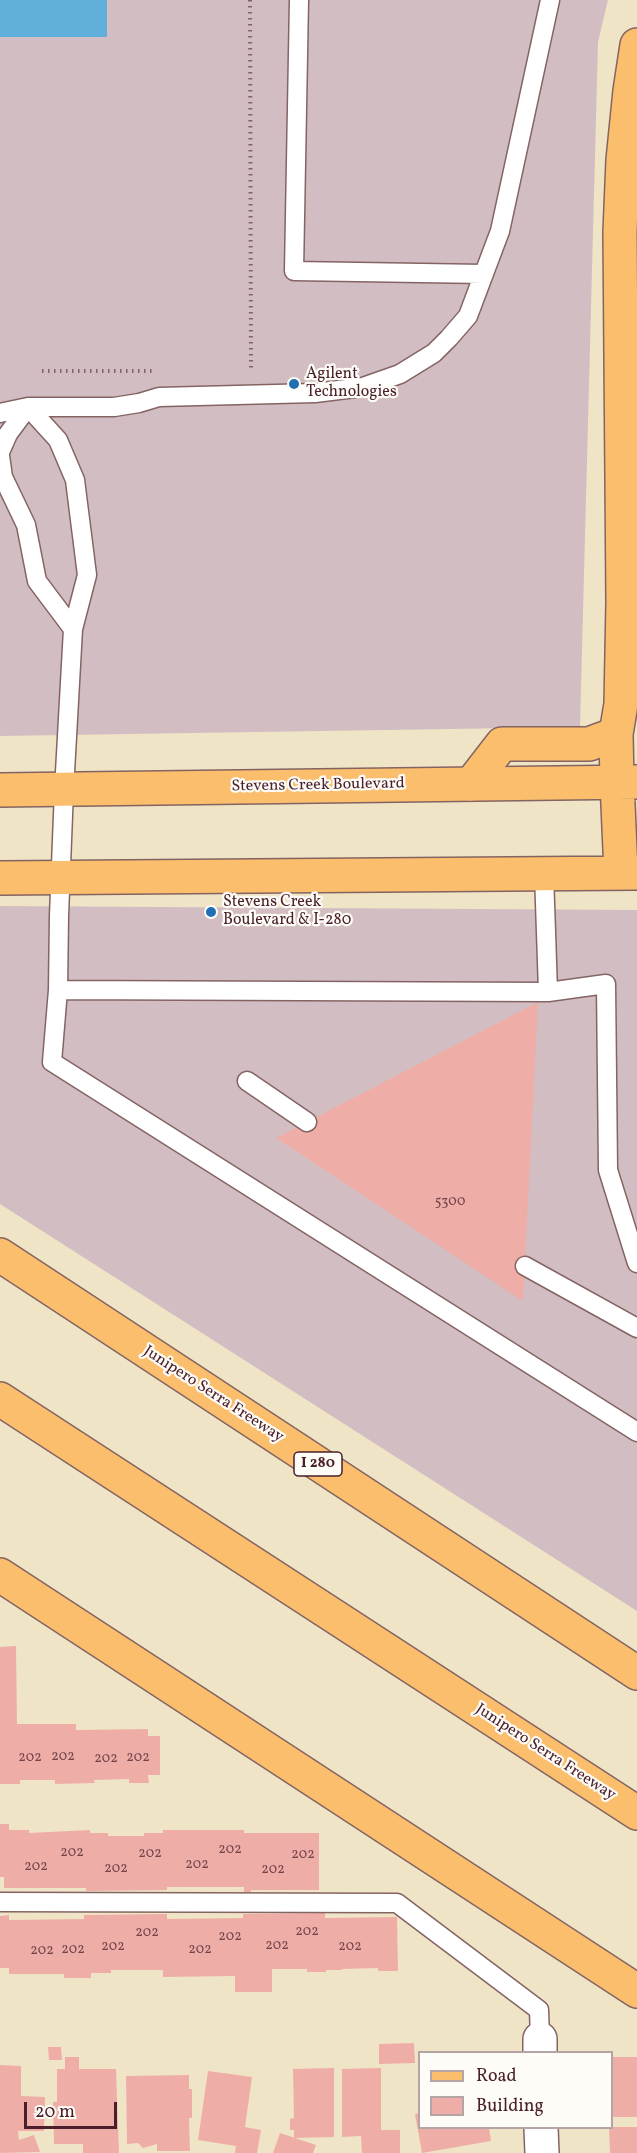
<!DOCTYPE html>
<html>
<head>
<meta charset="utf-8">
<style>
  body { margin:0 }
  #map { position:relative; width:637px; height:2153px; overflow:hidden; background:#f0e4c7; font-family:Vollkorn,serif }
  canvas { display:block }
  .legend { position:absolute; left:418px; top:2051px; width:195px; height:78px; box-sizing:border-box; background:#fdfcf7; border:2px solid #b5a4a5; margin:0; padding:8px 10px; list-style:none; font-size:18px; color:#4a1f2b }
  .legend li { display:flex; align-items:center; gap:12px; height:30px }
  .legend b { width:30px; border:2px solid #b5a4a5 }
  .scale { position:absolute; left:24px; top:2102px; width:93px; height:27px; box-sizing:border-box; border:3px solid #4a1f2b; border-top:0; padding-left:8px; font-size:18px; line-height:21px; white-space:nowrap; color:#4a1f2b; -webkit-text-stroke:4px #fdfcf7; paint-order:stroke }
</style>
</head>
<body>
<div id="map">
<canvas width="637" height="2153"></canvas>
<ul class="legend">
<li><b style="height:8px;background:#fabe6d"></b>Road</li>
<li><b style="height:16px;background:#eeaea7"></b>Building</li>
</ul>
<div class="scale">20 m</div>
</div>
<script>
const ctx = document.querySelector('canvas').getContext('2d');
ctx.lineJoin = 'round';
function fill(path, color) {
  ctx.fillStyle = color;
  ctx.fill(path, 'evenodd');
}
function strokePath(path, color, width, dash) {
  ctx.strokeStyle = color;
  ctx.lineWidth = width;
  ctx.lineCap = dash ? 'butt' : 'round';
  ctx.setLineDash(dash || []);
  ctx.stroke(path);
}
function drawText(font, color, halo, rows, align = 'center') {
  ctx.font = font + ' Vollkorn,serif';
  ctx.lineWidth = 4.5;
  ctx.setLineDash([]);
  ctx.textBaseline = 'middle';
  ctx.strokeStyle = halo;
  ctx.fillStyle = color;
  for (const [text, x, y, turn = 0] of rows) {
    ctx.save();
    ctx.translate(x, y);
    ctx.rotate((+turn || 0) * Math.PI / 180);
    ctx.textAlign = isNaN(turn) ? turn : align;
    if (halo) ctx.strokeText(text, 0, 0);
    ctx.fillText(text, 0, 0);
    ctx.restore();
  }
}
fill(new Path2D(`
  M 0,0 L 608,0 L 598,42 L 580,727 L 0,736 Z
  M 0,906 L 637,910 L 637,1611 L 0,1204 Z`), '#d2bec2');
fill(new Path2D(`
  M 0,0 L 107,0 L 107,37 L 0,37 Z`), '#61b0db');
fill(new Path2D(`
  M 538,1002 L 523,1301 L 276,1138 Z
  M 16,1646 L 17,1724 L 76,1724 L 76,1730 L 148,1729 L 148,1736 L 160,1736 L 160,1775 L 148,1775 L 149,1783 L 129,1783 L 129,1779 L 94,1780 L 95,1783 L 55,1784 L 55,1780 L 20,1780 L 20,1784 L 0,1784 L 0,1647 Z
  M 0,1824 L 9,1824 L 9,1830 L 29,1830 L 29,1833 L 90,1830 L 90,1833 L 108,1833 L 108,1836 L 144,1836 L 144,1833 L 163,1833 L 163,1830 L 244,1830 L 244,1833 L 319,1833 L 319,1890 L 251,1890 L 251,1892 L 244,1892 L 244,1887 L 167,1887 L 167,1890 L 86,1891 L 86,1888 L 4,1888 L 4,1877 L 0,1877 Z
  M 325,1913 L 325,1918 L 397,1917 L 398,1971 L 378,1971 L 378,1968 L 342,1969 L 342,1970 L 326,1970 L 326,1972 L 307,1972 L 307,1969 L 272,1969 L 272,1992 L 235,1992 L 235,1976 L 163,1977 L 163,1970 L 111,1970 L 111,1973 L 91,1973 L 91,1978 L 64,1978 L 64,1974 L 9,1974 L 9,1968 L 0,1968 L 0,1916 L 9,1915 L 9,1920 L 84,1919 L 84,1915 L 167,1914 L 167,1919 L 243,1918 L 243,1914 Z
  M 414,2043 L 415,2063 L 379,2064 L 379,2044 Z
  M 48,2047 L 61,2047 L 62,2060 L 49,2060 Z
  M 65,2057 L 79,2057 L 79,2069 L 116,2069 L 119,2153 L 83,2153 L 83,2144 L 54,2144 L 53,2102 L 57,2102 L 57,2069 L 65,2069 Z
  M 612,2057 L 637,2057 L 637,2117 L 612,2117 Z
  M 0,2065 L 21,2066 L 21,2096 L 45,2097 L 44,2131 L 18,2131 L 19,2140 L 34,2135 L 40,2152 L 0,2153 Z
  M 334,2068 L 334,2137 L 294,2138 L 294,2130 L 290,2130 L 290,2119 L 294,2118 L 293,2069 Z
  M 381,2068 L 381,2130 L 400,2130 L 400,2153 L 362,2153 L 361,2136 L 342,2137 L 342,2069 Z
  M 208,2071 L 252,2077 L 245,2127 L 261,2130 L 257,2153 L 235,2153 L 236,2146 L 198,2140 Z
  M 189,2075 L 189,2089 L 192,2089 L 192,2118 L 189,2118 L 190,2151 L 157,2151 L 157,2144 L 143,2148 L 138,2143 L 127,2144 L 126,2076 Z
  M 420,2113 L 420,2128 L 489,2128 L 491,2141 L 422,2153 L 415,2114 Z
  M 612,2127 L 637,2127 L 637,2153 L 610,2153 L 609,2128 Z
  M 280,2133 L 316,2145 L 313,2153 L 273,2153 Z`), '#eeaea7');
const lane = new Path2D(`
  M 299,0 L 294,271 L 484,274
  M 28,407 L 58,440 L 75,480 L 87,575 L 73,629 L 64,790 L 59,916 L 58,990 L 52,1062 L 637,1432
  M 0,413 L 28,407 L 114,407 L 139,403 L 159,397 L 315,393 L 363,387 L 400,374 L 434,353 L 449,338 L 468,316 L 500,231 L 550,0
  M 0,452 L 8,434 L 28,407
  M 0,456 L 3,477 L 26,525 L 37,581 L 73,629
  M 58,990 L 548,992 L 544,873
  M 548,992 L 606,984 L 608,1170 L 637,1263
  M 247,1081 L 307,1122
  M 525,1266 L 637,1328
  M 0,1902 L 397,1903 L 539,2010 L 540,2039`);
const street = new Path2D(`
  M 540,2039 L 540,2052
  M 541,2128 L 542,2153`);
const primary = new Path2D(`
  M 617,782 L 621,873
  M 0,790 L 637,782
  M 0,878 L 637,873`);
const highway = new Path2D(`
  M 617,782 L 616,734 L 621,704 L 623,602 L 620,232 L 623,160 L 630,91 L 637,45
  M 471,784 L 502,744 L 589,744 L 616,734
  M 0,1255 L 637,1673
  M 0,1399 L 637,1813
  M 0,1575 L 637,1991`);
strokePath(lane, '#846462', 21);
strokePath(street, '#846462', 36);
strokePath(primary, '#846462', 36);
strokePath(highway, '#846462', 36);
strokePath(new Path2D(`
  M 250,0 L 251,371
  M 42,371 L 153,371`), '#846462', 4, [1.5, 4.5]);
strokePath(lane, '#fff', 18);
strokePath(street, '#fff', 33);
strokePath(primary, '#fabe6d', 33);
strokePath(highway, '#fabe6d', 33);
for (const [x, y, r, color] of [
  [294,384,6,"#1f6fb2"],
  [211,912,6,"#1f6fb2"]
]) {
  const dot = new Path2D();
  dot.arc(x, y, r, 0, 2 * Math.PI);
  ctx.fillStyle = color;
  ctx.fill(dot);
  strokePath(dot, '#fdfcf7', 2);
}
drawText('14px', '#73434a', null, [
  ["5300",450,1202],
  ["202",63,1757],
  ["202",30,1758],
  ["202",138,1758],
  ["202",106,1759],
  ["202",230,1850],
  ["202",72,1853],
  ["202",150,1854],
  ["202",303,1855],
  ["202",197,1865],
  ["202",36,1867],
  ["202",116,1869],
  ["202",273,1870],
  ["202",307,1932],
  ["202",147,1933],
  ["202",230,1937],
  ["202",277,1946],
  ["202",113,1947],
  ["202",350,1947],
  ["202",73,1950],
  ["202",200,1950],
  ["202",42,1951]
]);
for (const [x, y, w] of [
  [318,1464,48]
]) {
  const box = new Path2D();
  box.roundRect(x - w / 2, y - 12, w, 24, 4.5);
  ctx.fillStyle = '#fdfcf7';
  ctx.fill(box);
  strokePath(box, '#4a1f2b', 1.5);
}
drawText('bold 15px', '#4a1f2b', null, [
  ["I 280",318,1464]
]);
drawText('16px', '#4a1f2b', '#fdfcf7', [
  ["Agilent",306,375],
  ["Technologies",306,393],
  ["Stevens Creek",223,903],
  ["Boulevard & I-280",223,921]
], 'left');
drawText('16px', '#4a1f2b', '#fdfcf7', [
  ["Stevens Creek Boulevard",318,786,-1],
  ["Junipero Serra Freeway",213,1395,33],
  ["Junipero Serra Freeway",545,1753,33]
]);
</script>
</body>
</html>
